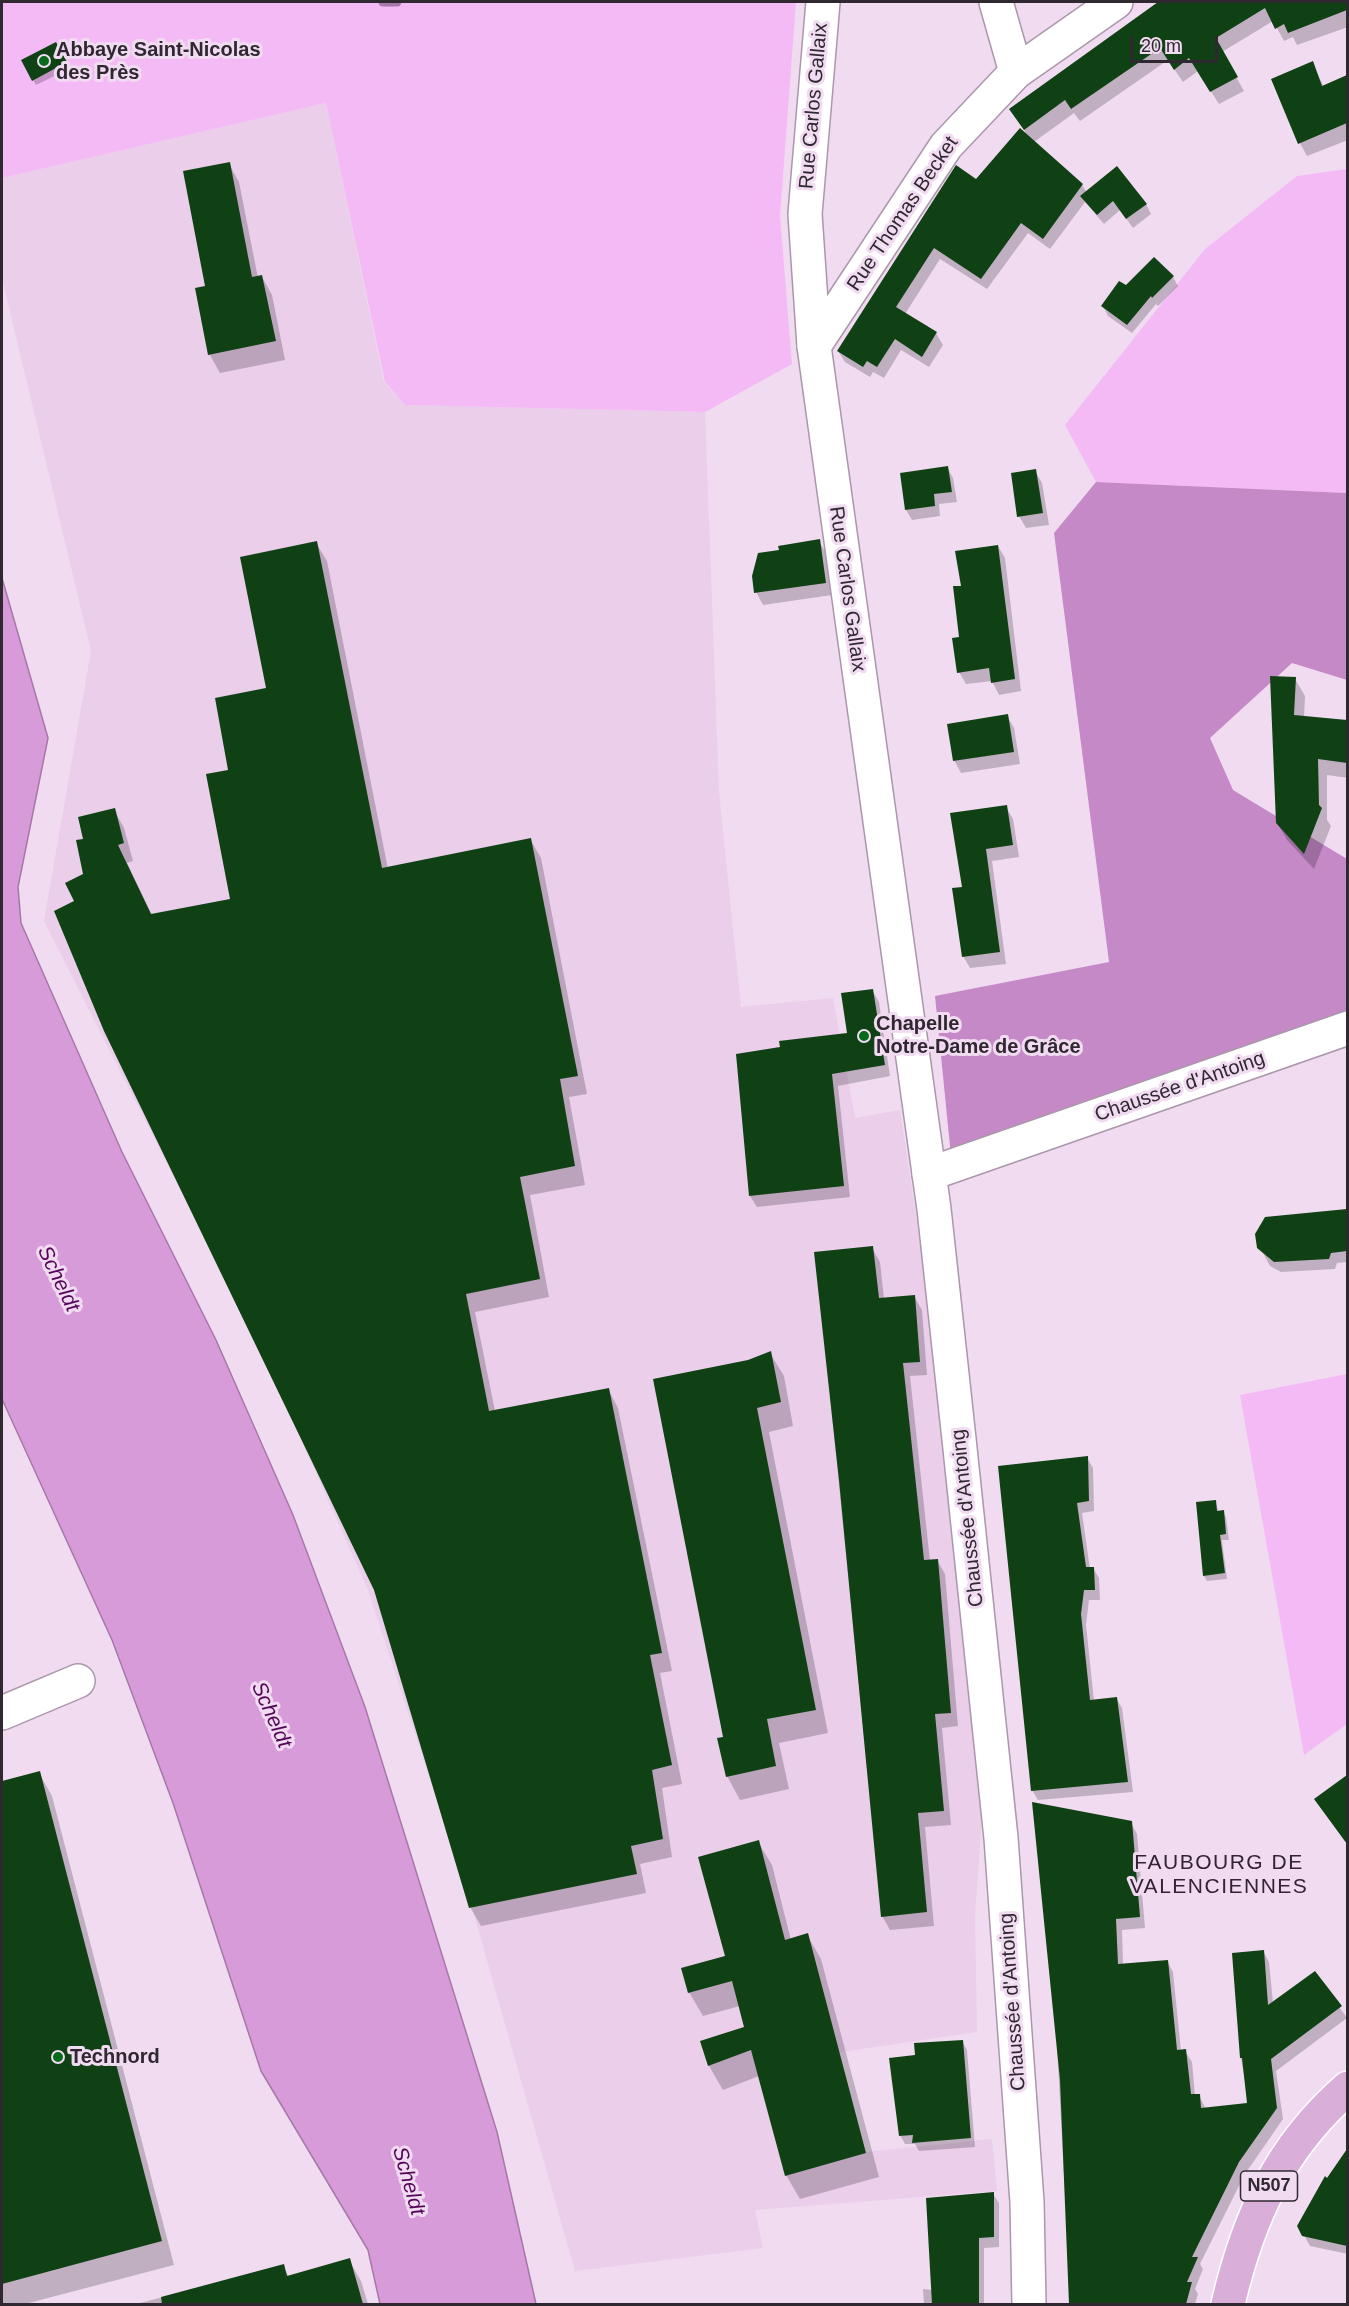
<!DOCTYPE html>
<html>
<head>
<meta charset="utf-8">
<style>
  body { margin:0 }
  #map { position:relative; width:1349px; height:2306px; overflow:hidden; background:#f1dbf1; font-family:Arial,sans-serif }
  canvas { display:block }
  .frame { position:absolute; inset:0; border:3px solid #302830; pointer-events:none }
  .scale { position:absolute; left:1130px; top:36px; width:88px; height:27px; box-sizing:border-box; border:3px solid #302830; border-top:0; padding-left:8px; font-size:18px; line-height:21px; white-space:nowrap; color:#302830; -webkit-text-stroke:4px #f1dbf1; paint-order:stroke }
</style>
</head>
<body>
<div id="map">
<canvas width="1349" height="2306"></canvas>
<div class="frame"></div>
<div class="scale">20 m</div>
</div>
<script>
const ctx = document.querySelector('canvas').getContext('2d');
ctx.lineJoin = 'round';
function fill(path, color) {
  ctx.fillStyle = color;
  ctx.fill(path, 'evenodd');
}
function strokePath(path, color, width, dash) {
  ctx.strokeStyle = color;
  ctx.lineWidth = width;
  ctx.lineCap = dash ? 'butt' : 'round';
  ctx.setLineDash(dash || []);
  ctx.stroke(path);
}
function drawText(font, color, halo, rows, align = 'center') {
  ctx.font = font + ' Arial,sans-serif';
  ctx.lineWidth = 6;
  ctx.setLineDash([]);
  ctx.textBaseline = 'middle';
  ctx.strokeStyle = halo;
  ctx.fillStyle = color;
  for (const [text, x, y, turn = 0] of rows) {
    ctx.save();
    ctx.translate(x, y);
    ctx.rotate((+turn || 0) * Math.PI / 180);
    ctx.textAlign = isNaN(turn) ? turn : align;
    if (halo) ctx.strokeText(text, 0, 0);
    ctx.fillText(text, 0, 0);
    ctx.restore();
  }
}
fill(new Path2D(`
  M 326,103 L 384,382 L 405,405 L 705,412 L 719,792 L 741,1007 L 833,998 L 855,1118 L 900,1110 L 918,1229 L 984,1790 L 975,1915 L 977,2032 L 834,2053 L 865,2152 L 992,2139 L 997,2191 L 755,2210 L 763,2248 L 575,2271 L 471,1904 L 368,1590 L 261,1349 L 44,921 L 91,651 L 2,278 L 2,178 Z`), '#eaceea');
fill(new Path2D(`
  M 2,2 L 796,2 L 780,216 L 792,364 L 705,412 L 405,405 L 385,382 L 326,103 L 2,178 Z
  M 1347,169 L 1347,493 L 1096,482 L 1065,425 L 1205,249 L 1297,176 Z
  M 1347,1374 L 1347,1724 L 1304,1755 L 1240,1395 Z`), '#f4baf6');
fill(new Path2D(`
  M 1096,482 L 1347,493 L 1347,680 L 1292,663 L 1210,738 L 1233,790 L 1347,859 L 1347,1028 L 952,1166 L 935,996 L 1109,962 L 1054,533 Z`), '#c589c7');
const water = new Path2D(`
  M 2,578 L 48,738 L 18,887 L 21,923 L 122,1152 L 216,1340 L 293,1515 L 365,1707 L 497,2132 L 536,2304 L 380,2304 L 368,2250 L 261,2071 L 173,1803 L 112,1640 L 2,1399 Z`);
fill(water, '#d89bda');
strokePath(water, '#a678a7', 1.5);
fill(new Path2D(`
  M 1162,2 L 1348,2 L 1348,27 L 1297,45 L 1293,37 L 1284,41 L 1273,21 L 1222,52 L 1244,91 L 1219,104 L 1198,71 L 1183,82 L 1168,60 L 1080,121 L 1074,113 L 1034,142 L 1082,185 L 1087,193 L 1146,204 L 1151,214 L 1133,228 L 1120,210 L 1104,224 L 1085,202 L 1050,249 L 1028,233 L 987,289 L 940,259 L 905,314 L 936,333 L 943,345 L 929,367 L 901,350 L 884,378 L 873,372 L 870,377 L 845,362 L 838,351 L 976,181 L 1026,133 L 1011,109 Z
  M 56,44 L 69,69 L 36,85 L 23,61 Z
  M 1312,63 L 1324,87 L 1348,76 L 1348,140 L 1307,156 L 1300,143 Z
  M 229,164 L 239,182 L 258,278 L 262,277 L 272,295 L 285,360 L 220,373 L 210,355 L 207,287 Z
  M 1173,277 L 1178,286 L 1158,306 L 1156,304 L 1132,333 L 1108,316 L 1103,306 L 1126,287 Z
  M 947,467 L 953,478 L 957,502 L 939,504 L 940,516 L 912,520 L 906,510 Z
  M 1035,471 L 1042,483 L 1049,525 L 1026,528 L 1019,516 Z
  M 819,541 L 826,553 L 832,595 L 763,605 L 756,592 L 780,551 Z
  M 316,543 L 327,561 L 388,869 L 530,839 L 541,858 L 587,1094 L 569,1097 L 585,1185 L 530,1195 L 549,1297 L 475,1312 L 495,1411 L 608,1389 L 618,1408 L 672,1671 L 660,1673 L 682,1784 L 662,1788 L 672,1857 L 640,1864 L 646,1893 L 481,1926 L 470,1907 L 376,1589 L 76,902 L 114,810 L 124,828 L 133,861 L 127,863 L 152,915 L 232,901 L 230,771 L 268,690 Z
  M 998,546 L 1005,558 L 1021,691 L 999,695 L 992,681 L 966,684 L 959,672 L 963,587 Z
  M 1295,679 L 1305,696 L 1304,718 L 1348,722 L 1348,778 L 1327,775 L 1327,820 L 1331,826 L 1314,869 L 1287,840 L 1277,823 Z
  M 1007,716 L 1014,728 L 1020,764 L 961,773 L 954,760 Z
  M 1006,807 L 1013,819 L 1019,857 L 992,861 L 1006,964 L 970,968 L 963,956 L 963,888 Z
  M 872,990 L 879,1002 L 890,1076 L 838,1086 L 850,1197 L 757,1207 L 750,1196 L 849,1035 Z
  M 1348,1211 L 1348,1262 L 1337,1263 L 1335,1269 L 1281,1272 L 1270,1266 L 1256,1240 L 1266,1219 Z
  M 872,1248 L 880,1262 L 884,1299 L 914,1296 L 922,1310 L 927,1375 L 910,1376 L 930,1561 L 937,1560 L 945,1574 L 958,1726 L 942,1728 L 951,1825 L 925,1827 L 934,1926 L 890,1930 L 882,1916 L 816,1254 Z
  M 770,1353 L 784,1376 L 793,1426 L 769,1432 L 828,1733 L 779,1743 L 789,1789 L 740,1800 L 727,1776 L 724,1738 L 748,1361 Z
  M 1087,1458 L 1093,1468 L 1094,1511 L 1082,1513 L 1090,1569 L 1093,1568 L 1099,1578 L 1100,1600 L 1089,1600 L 1086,1625 L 1094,1701 L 1116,1698 L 1122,1708 L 1133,1792 L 1038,1800 L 1032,1790 L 1000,1467 Z
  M 1215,1502 L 1219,1512 L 1223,1512 L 1226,1517 L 1229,1540 L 1222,1540 L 1227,1579 L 1207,1581 L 1204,1576 Z
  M 39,1773 L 52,1796 L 174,2265 L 25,2304 L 2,2304 L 2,1783 Z
  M 1342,1781 L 1348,1789 L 1348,1826 L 1339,1832 Z
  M 1131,1823 L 1137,1834 L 1145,1928 L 1122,1930 L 1123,1965 L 1167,1961 L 1173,1972 L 1181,2051 L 1185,2051 L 1192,2062 L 1195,2096 L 1199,2096 L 1206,2109 L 1249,2105 L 1241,2058 L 1263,1951 L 1269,1962 L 1273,2003 L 1315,1973 L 1347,2018 L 1276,2071 L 1283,2119 L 1245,2174 L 1200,2264 L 1203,2269 L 1195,2289 L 1198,2294 L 1195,2304 L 1071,2304 L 1057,2046 Z
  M 758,1842 L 772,1865 L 791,1940 L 807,1935 L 821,1959 L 879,2177 L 800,2199 L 786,2175 L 759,2076 L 723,2090 L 709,2066 L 702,2042 L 746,2028 L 740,2006 L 703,2016 L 689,1992 L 727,1957 Z
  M 962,2041 L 967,2050 L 975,2147 L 919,2151 L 915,2144 L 905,2144 L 900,2135 L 917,2056 Z
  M 1348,2154 L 1348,2254 L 1310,2246 L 1299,2226 Z
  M 993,2194 L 999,2203 L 999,2247 L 984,2248 L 984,2304 L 924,2304 L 923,2289 L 933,2290 Z
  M 349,2260 L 361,2281 L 368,2304 L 136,2304 L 283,2266 L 289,2277 Z`), '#0003');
strokePath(new Path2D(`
  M 383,2 L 397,2`), '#a678a7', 9);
fill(new Path2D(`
  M 1158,2 L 1347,2 L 1347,10 L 1288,33 L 1284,24 L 1275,29 L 1265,8 L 1216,38 L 1238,77 L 1210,92 L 1189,58 L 1174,70 L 1160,48 L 1071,109 L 1065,100 L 1024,130 L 1009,109 Z
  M 56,42 L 67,62 L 32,81 L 21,60 Z
  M 1313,61 L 1322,86 L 1347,75 L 1347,123 L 1298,144 L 1271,79 Z
  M 1020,128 L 1083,184 L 1043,239 L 1021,223 L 981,279 L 934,248 L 896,307 L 937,332 L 922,357 L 895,339 L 877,367 L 867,361 L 863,367 L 837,351 L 956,165 L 976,179 Z
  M 230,162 L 252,277 L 262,275 L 276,341 L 208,355 L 195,288 L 205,286 L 183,171 Z
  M 1117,166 L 1147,204 L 1126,219 L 1113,201 L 1097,215 L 1080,196 Z
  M 1154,257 L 1174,276 L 1152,298 L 1151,296 L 1127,325 L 1101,306 L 1119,281 L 1126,285 Z
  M 948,466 L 952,492 L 934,494 L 935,506 L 905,510 L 900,473 Z
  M 1036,469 L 1043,513 L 1017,517 L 1011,473 Z
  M 820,539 L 826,583 L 754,593 L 752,576 L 758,553 L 779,550 L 778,546 Z
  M 317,541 L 382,868 L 531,838 L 578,1076 L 560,1079 L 575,1166 L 520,1177 L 540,1279 L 466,1294 L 489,1411 L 609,1388 L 662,1653 L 650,1655 L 672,1765 L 652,1770 L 663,1839 L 631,1846 L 637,1874 L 469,1908 L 374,1590 L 104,1031 L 54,911 L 74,901 L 65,883 L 83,874 L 76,840 L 83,839 L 78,817 L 115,808 L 124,843 L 118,845 L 151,914 L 230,899 L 206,774 L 228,770 L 215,698 L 266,688 L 240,557 Z
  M 998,545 L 1015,679 L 991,683 L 989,668 L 957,673 L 952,638 L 959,637 L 953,586 L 961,586 L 955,551 Z
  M 1270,676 L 1296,677 L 1294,715 L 1347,720 L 1347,763 L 1318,759 L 1319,805 L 1322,808 L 1304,854 L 1276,823 Z
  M 1008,714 L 1014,752 L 953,761 L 947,724 Z
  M 1007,805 L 1013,845 L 986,849 L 1000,952 L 962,957 L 952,888 L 962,887 L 950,813 Z
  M 873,989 L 885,1065 L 832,1074 L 844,1186 L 749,1196 L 736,1054 L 780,1047 L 779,1041 L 847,1033 L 841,993 Z
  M 1347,1209 L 1347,1251 L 1331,1253 L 1329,1259 L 1274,1262 L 1257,1248 L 1255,1234 L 1265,1217 Z
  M 873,1246 L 879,1298 L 915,1295 L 920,1362 L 903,1363 L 924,1560 L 938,1559 L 951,1713 L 935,1714 L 944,1811 L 918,1813 L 927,1912 L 881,1917 L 839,1480 L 814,1252 Z
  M 771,1351 L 781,1402 L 757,1408 L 816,1710 L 767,1719 L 776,1766 L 726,1777 L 717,1738 L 723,1737 L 653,1379 L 748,1360 Z
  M 1088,1456 L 1089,1501 L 1077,1503 L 1086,1567 L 1094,1567 L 1095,1590 L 1084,1590 L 1081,1614 L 1090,1700 L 1117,1697 L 1128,1782 L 1031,1791 L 998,1466 Z
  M 1216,1500 L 1217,1511 L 1224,1510 L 1226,1534 L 1220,1535 L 1225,1573 L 1203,1576 L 1196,1502 Z
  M 40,1771 L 162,2241 L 2,2284 L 2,1781 Z
  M 1347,1775 L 1347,1844 L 1314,1799 Z
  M 1032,1802 L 1132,1821 L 1140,1917 L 1116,1919 L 1118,1964 L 1168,1960 L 1177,2050 L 1186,2049 L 1191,2094 L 1200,2094 L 1201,2108 L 1247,2103 L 1242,2058 L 1240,2058 L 1232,1953 L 1264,1950 L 1268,2005 L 1315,1971 L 1342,2006 L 1271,2059 L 1277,2108 L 1239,2162 L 1192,2257 L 1198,2257 L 1187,2282 L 1192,2282 L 1186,2304 L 1069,2304 L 1060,2080 Z
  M 759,1840 L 785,1940 L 808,1933 L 866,2153 L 785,2176 L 751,2050 L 708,2066 L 700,2041 L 744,2027 L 732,1981 L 688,1993 L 681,1968 L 725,1956 L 698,1857 Z
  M 963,2040 L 971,2138 L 912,2143 L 913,2135 L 899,2136 L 889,2058 L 915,2055 L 914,2043 Z
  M 1347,2149 L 1347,2246 L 1302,2236 L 1297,2226 L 1325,2176 L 1327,2178 Z
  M 994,2192 L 994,2237 L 979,2238 L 979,2304 L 932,2304 L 926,2198 Z
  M 350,2258 L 363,2304 L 162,2304 L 161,2297 L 284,2264 L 287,2276 Z`), '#104115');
const minor = new Path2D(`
  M 996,2 L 1016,72
  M 814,346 L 946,146 L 1016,72 L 1116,2
  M 929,1174 L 1348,1028
  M 2,1713 L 78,1681`);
const secondary = new Path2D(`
  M 823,2 L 805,214 L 814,346 L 934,1209 L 959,1439 L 1001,1838 L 1027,2202 L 1029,2304`);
const primary = new Path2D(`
  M 1228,2304 C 1248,2218 1280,2147 1348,2088`);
strokePath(minor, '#ab97ab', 36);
strokePath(secondary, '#ab97ab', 36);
strokePath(primary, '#fff', 36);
strokePath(minor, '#fff', 33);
strokePath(secondary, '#fff', 33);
strokePath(primary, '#d9afda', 33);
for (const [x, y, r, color] of [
  [44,61,6,"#066c1a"],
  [864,1036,6,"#066c1a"],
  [58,2057,6,"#066c1a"]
]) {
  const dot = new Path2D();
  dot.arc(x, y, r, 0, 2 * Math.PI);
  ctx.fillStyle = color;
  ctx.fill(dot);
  strokePath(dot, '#f1dbf1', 2);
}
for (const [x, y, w] of [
  [1269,2186,57]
]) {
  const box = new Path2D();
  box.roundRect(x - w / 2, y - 15, w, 30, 4.5);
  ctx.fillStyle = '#f1dbf1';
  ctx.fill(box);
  strokePath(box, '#302830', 1.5);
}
drawText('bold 18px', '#302830', null, [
  ["N507",1269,2186]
]);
drawText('bold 20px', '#302830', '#f1dbf1', [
  ["Abbaye Saint-Nicolas",56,50],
  ["des Près",56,73],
  ["Chapelle",876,1024],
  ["Notre-Dame de Grâce",876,1047],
  ["Technord",70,2057]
], 'left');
drawText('20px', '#302830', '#f1dbf1', [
  ["Rue Carlos Gallaix",814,106,-85],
  ["Rue Thomas Becket",903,214,-56],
  ["Rue Carlos Gallaix",847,589,82],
  ["Chaussée d'Antoing",1180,1087,-19],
  ["Chaussée d'Antoing",968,1518,-96],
  ["Chaussée d'Antoing",1013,2002,-94]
]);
drawText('italic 21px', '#540759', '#f1dbf1', [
  ["Scheldt",58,1279,64],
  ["Scheldt",271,1715,66],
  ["Scheldt",408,2181,74]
]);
ctx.letterSpacing = '1.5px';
drawText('21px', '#332333', '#f1dbf1', [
  ["FAUBOURG DE",1219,1863],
  ["VALENCIENNES",1219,1887]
]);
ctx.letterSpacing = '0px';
</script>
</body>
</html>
